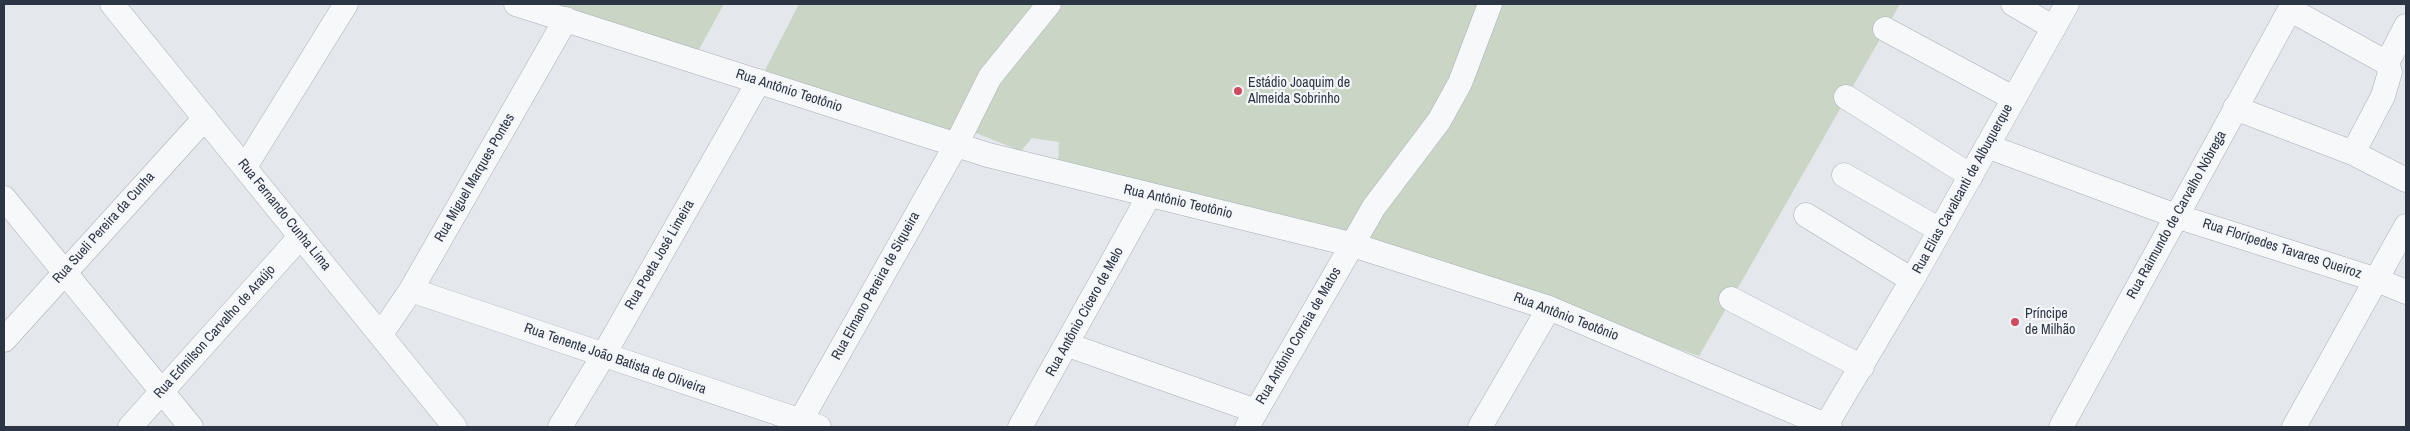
<!DOCTYPE html>
<html>
<head>
<meta charset="utf-8">
<style>
  body { margin:0 }
  #map { position:relative; width:2410px; height:431px; overflow:hidden; background:#e4e7ec; font-family:"Archivo Narrow",sans-serif }
  canvas { display:block }
  .frame { position:absolute; inset:0; border:5px solid #2b3544; pointer-events:none }
</style>
</head>
<body>
<div id="map">
<canvas width="2410" height="431"></canvas>
<div class="frame"></div>
</div>
<script>
const ctx = document.querySelector('canvas').getContext('2d');
ctx.lineJoin = 'round';
function fill(path, color) {
  ctx.fillStyle = color;
  ctx.fill(path, 'evenodd');
}
function strokePath(path, color, width, dash) {
  ctx.strokeStyle = color;
  ctx.lineWidth = width;
  ctx.lineCap = dash ? 'butt' : 'round';
  ctx.setLineDash(dash || []);
  ctx.stroke(path);
}
function drawText(font, color, halo, rows, align = 'center') {
  ctx.font = font + ' "Archivo Narrow",sans-serif';
  ctx.lineWidth = 4.5;
  ctx.setLineDash([]);
  ctx.textBaseline = 'middle';
  ctx.strokeStyle = halo;
  ctx.fillStyle = color;
  for (const [text, x, y, turn = 0] of rows) {
    ctx.save();
    ctx.translate(x, y);
    ctx.rotate((+turn || 0) * Math.PI / 180);
    ctx.textAlign = isNaN(turn) ? turn : align;
    if (halo) ctx.strokeText(text, 0, 0);
    ctx.fillText(text, 0, 0);
    ctx.restore();
  }
}
fill(new Path2D(`
  M 539,4 L 724,4 L 697,53 Z
  M 799,4 L 1900,4 L 1699,356 L 1409,256 L 1058,169 L 1059,142 L 1032,138 L 1021,151 L 956,125 L 943,135 L 763,74 Z`), '#cad6c5');
const minor = new Path2D(`
  M 112,4 L 455,427
  M 516,4 L 988,155 L 1350,244 L 1549,308 L 1830,427
  M 2013,4 L 2054,28
  M 2291,10 L 2387,63
  M 1885,29 L 2013,98
  M 1846,97 L 1971,176
  M 2235,108 L 2353,153 L 2406,180
  M 1987,146 L 2176,216 L 2377,280 L 2406,292
  M 2353,153 L 2383,96 L 2390,72 L 2387,63 L 2406,26
  M 245,167 L 346,4
  M 1844,175 L 1940,230
  M 4,198 L 191,427
  M 1806,215 L 1912,280
  M 411,290 L 819,427
  M 1731,299 L 1862,367
  M 381,334 L 411,290 L 566,19
  M 4,340 L 205,118
  M 1068,345 L 1256,411
  M 130,427 L 300,237
  M 560,427 L 603,356 L 759,81
  M 797,427 L 956,145 L 990,77 L 1049,4
  M 1020,427 L 1149,196
  M 1247,427 L 1374,207 L 1439,121 L 1460,83 L 1490,4
  M 1480,427 L 1549,308
  M 1825,427 L 1912,280 L 2067,4
  M 2061,427 L 2293,4
  M 2294,427 L 2406,226`);
strokePath(minor, '#a9aeb6', 25);
strokePath(minor, '#f7f8fa', 24);
for (const [x, y, r, color] of [
  [1238,91,5,"#ce4b61"],
  [2015,322,5,"#ce4b61"]
]) {
  const dot = new Path2D();
  dot.arc(x, y, r, 0, 2 * Math.PI);
  ctx.fillStyle = color;
  ctx.fill(dot);
  strokePath(dot, '#f4f6f9', 2);
}
drawText('14px', '#2b3544', '#f4f6f9', [
  ["Estádio Joaquim de",1248,83],
  ["Almeida Sobrinho",1248,99],
  ["Príncipe",2025,314],
  ["de Milhão",2025,330]
], 'left');
drawText('14px', '#2b3544', '#f4f6f9', [
  ["Rua Antônio Teotônio",789,91,18],
  ["Rua Miguel Marques Pontes",475,178,-60],
  ["Rua Elias Cavalcanti de Albuquerque",1963,189,-61],
  ["Rua Antônio Teotônio",1178,202,13],
  ["Rua Fernando Cunha Lima",284,215,51],
  ["Rua Raimundo de Carvalho Nóbrega",2177,215,-61],
  ["Rua Sueli Pereira da Cunha",104,228,-48],
  ["Rua Florípedes Tavares Queiroz",2282,249,18],
  ["Rua Poeta José Limeira",660,255,-60],
  ["Rua Elmano Pereira de Siqueira",876,286,-61],
  ["Rua Antônio Cícero de Melo",1085,312,-61],
  ["Rua Antônio Teotônio",1566,317,21],
  ["Rua Edmilson Carvalho de Araújo",215,332,-48],
  ["Rua Antônio Correia de Matos",1299,336,-60],
  ["Rua Tenente João Batista de Oliveira",615,359,19]
]);
</script>
</body>
</html>
